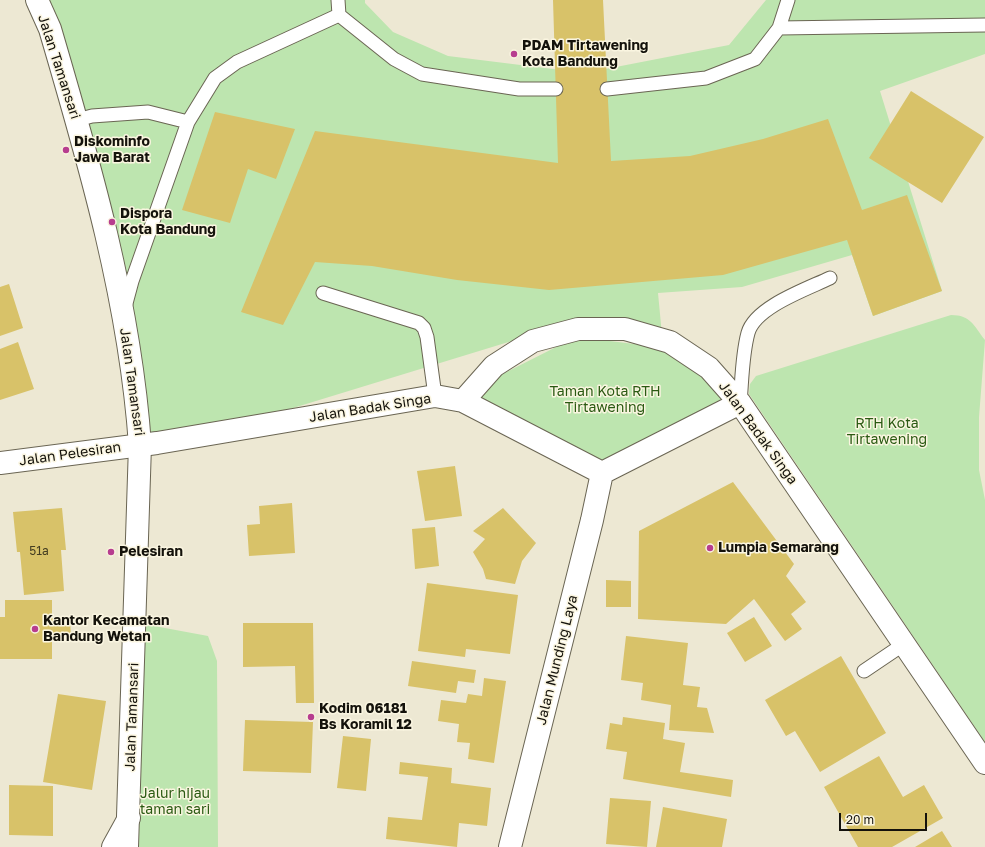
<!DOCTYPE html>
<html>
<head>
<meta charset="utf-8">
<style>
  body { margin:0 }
  #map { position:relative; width:985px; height:847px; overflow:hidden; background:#ede8d3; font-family:"Golos Text",sans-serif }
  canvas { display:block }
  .scale { position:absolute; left:839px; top:813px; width:88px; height:18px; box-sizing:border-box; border:2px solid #14120b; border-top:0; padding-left:5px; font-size:12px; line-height:14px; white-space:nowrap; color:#14120b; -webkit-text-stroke:3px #faf5e0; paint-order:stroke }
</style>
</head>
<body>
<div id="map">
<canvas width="985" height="847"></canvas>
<div class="scale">20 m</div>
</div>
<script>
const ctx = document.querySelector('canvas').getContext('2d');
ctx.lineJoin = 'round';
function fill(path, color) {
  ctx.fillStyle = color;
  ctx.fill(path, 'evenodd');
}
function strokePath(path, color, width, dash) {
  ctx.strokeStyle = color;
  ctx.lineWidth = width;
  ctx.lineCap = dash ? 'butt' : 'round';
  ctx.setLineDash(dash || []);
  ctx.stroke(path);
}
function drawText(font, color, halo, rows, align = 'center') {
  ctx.font = font + ' "Golos Text",sans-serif';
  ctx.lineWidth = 3;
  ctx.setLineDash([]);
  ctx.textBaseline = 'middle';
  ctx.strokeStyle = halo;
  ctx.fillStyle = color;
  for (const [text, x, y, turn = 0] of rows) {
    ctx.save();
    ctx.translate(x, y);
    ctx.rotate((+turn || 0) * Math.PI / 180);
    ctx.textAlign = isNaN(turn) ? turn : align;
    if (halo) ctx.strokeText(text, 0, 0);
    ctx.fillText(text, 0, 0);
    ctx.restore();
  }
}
fill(new Path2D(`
  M 38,0 L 365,0 L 365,3 L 393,32 L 448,56 L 585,73 L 729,45 L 766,0 L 985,0 L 985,54 L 880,91 L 942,291 L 873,316 L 852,255 L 742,287 L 658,293 L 662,335 L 564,325 L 156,450 L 57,85 Z
  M 951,315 C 971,315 974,326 985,340 L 979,417 L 979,470 L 985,500 L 985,742 L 749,394 L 750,384 L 756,376 Z
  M 586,338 L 674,349 L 728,399 L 609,464 L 471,397 L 471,390 L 570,340 Z
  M 138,623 L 208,636 L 217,661 L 218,847 L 131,847 Z`), '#bde5af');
fill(new Path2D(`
  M 553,0 L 603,0 L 611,161 L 690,156 L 763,139 L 828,119 L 862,210 L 907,195 L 942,291 L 873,316 L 847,240 L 723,275 L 549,290 L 457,280 L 372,266 L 315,262 L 283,325 L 241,312 L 315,131 L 558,163 Z
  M 911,91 L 984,137 L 942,203 L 869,158 Z
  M 215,112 L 295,129 L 276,179 L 248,169 L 230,223 L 182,210 Z
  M 9,284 L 23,328 L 0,336 L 0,287 Z
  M 18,342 L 34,389 L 0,400 L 0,349 Z
  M 455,466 L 462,516 L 425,521 L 417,471 Z
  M 733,482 L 794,564 L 786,576 L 806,602 L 791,614 L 802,629 L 785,641 L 754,599 L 726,624 L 638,619 L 639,531 Z
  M 292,503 L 295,553 L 249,556 L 247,525 L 260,524 L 259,506 Z
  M 62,508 L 66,550 L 61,550 L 64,591 L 24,595 L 20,552 L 17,552 L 13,512 Z
  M 503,508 L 536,543 L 522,561 L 515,584 L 486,579 L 483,569 L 473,552 L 485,539 L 473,531 Z
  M 435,527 L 439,566 L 415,569 L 412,529 Z
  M 606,580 L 631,581 L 631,607 L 606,607 Z
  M 427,583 L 518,595 L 510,654 L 466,649 L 465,657 L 418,651 Z
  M 5,600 L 52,600 L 52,618 L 70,618 L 71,639 L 52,639 L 52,659 L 0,659 L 0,617 L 5,617 Z
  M 754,617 L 772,646 L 745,662 L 727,633 Z
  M 243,623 L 313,623 L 314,703 L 296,703 L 295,666 L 243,667 Z
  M 626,636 L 688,643 L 683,685 L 700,687 L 697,707 L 707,708 L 714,733 L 669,730 L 671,705 L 641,700 L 643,683 L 621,680 Z
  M 841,656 L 886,733 L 820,772 L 795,731 L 786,736 L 765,700 Z
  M 412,661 L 476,670 L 474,683 L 458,681 L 456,693 L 408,686 Z
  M 484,678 L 506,681 L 494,763 L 468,759 L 470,743 L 457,742 L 459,724 L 438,721 L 441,700 L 466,703 L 468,694 L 482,696 Z
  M 58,694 L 106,701 L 92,790 L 43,782 Z
  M 623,717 L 665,723 L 663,739 L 685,743 L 680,772 L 733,780 L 731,797 L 623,779 L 627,752 L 606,749 L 610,723 L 622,725 Z
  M 245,720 L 313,722 L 311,773 L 243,771 Z
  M 343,736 L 371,739 L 366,791 L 337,788 Z
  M 879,756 L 903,797 L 924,785 L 943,818 L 892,847 L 858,847 L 824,787 Z
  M 400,762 L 452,768 L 451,783 L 491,788 L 487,826 L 459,823 L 457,847 L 386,839 L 388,817 L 422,820 L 428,777 L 399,774 Z
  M 9,785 L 53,786 L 53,836 L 9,835 Z
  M 610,798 L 651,801 L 647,847 L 606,844 Z
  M 663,807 L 727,819 L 722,847 L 656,847 Z
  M 942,831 L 952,847 L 915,847 Z`), '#d8c269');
const service = new Path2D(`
  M 338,0 L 339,15 L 394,59 L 422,74 L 519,89 L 556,89
  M 779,28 L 985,25
  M 607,89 L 706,78 L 755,59 L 779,28 L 788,0
  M 77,120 L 92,116 L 148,112 L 188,122
  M 323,293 L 419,323 L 424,328 L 427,337 L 435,396
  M 125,307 L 132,281 L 188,122 L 215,78 L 237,62 L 339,15
  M 740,403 C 742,381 742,355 748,333 C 755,307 807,289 830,278
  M 864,671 L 904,644`);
const minor = new Path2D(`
  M 463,401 L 494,366 L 533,341 L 578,329 L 625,329 L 670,342 L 709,368 L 740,403 L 985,763
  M 0,463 L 157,443 L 435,396 L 463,401 L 602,473
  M 602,473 L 740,403
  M 510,847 L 592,520 L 602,473`);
const secondary = new Path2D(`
  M 37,0 L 50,29 C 90,165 130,302 140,445 L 127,847`);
const trunk = new Path2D(`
  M 113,847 L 129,818`);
strokePath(service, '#6a6553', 15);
strokePath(minor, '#6a6553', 24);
strokePath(secondary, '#6a6553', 24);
strokePath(trunk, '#6a6553', 24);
strokePath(service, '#fff', 13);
strokePath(minor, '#fff', 22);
strokePath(secondary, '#fff', 22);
strokePath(trunk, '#fff', 22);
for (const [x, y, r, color] of [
  [514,54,4,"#b73d8f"],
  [66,150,4,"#b73d8f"],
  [112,222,4,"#b73d8f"],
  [710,548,4,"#b73d8f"],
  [111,552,4,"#b73d8f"],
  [35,629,4,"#b73d8f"],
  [311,717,4,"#b73d8f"]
]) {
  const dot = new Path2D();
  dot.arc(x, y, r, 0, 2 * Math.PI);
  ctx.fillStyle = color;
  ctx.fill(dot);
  strokePath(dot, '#faf5e0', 1.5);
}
drawText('12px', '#453e22', null, [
  ["51a",39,551]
]);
drawText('bold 14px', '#14120b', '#faf5e0', [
  ["PDAM Tirtawening",522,46],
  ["Kota Bandung",522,62],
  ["Diskominfo",74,142],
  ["Jawa Barat",74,158],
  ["Dispora",120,214],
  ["Kota Bandung",120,230],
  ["Lumpia Semarang",718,548],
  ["Pelesiran",119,552],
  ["Kantor Kecamatan",43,621],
  ["Bandung Wetan",43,637],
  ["Kodim 06181",319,709],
  ["Bs Koramil 12",319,725]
], 'left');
drawText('14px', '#14120b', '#faf5e0', [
  ["Jalan Tamansari",59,67,72],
  ["Jalan Tamansari",132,382,82],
  ["Jalan Badak Singa",370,408,-9],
  ["Jalan Badak Singa",758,433,54],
  ["Jalan Pelesiran",70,454,-8],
  ["Jalan Munding Laya",557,660,-76],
  ["Jalan Tamansari",132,717,-88]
]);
drawText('14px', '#2a5a12', '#faf5e0', [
  ["Taman Kota RTH",605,392],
  ["Tirtawening",605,408],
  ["RTH Kota",887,424],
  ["Tirtawening",887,440],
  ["Jalur hijau",175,794],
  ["taman sari",175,810]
]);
</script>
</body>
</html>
